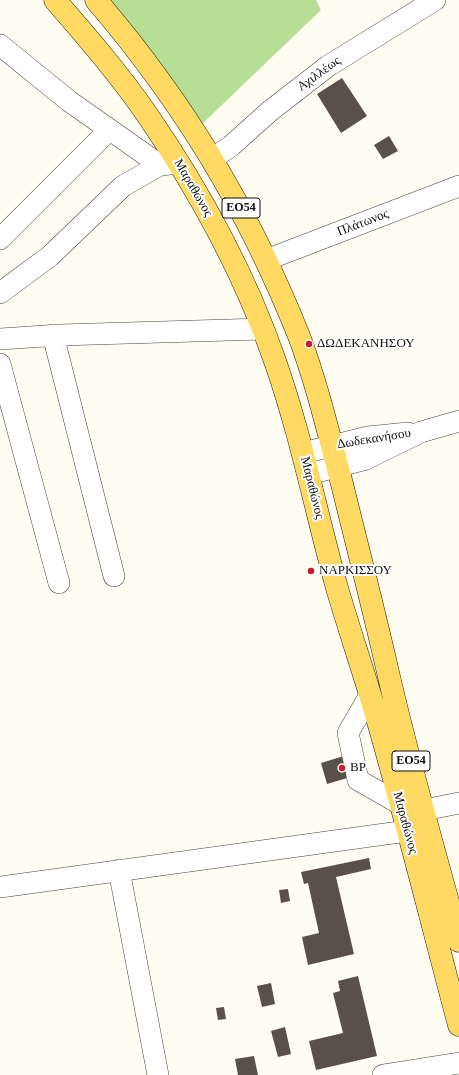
<!DOCTYPE html>
<html>
<head>
<meta charset="utf-8">
<style>
  body { margin:0 }
  canvas { display:block; background:#fffcf1 }
</style>
</head>
<body>
<canvas width="459" height="1075"></canvas>
<script>
const ctx = document.querySelector('canvas').getContext('2d');
ctx.lineJoin = 'round';
function fill(path, color) {
  ctx.fillStyle = color;
  ctx.fill(path, 'evenodd');
}
function strokePath(path, color, width, dash) {
  ctx.strokeStyle = color;
  ctx.lineWidth = width;
  ctx.lineCap = dash ? 'butt' : 'round';
  ctx.setLineDash(dash || []);
  ctx.stroke(path);
}
function drawText(font, color, halo, rows, align = 'center') {
  ctx.font = font + ' "Times New Roman",serif';
  ctx.lineWidth = 4;
  ctx.setLineDash([]);
  ctx.textBaseline = 'middle';
  ctx.strokeStyle = halo;
  ctx.fillStyle = color;
  for (const [text, x, y, turn = 0] of rows) {
    ctx.save();
    ctx.translate(x, y);
    ctx.rotate((+turn || 0) * Math.PI / 180);
    ctx.textAlign = isNaN(turn) ? turn : align;
    if (halo) ctx.strokeText(text, 0, 0);
    ctx.fillText(text, 0, 0);
    ctx.restore();
  }
}
fill(new Path2D(`
  M 101,0 L 316,0 L 321,10 L 201,125 Z`), '#b6df95');
fill(new Path2D(`
  M 342,78 L 367,116 L 341,133 L 317,94 Z
  M 389,136 L 398,151 L 383,159 L 374,145 Z
  M 357,752 L 364,773 L 327,784 L 321,763 Z
  M 369,858 L 371,869 L 336,877 L 354,954 L 308,965 L 302,937 L 319,933 L 308,883 L 304,884 L 301,872 Z
  M 288,889 L 290,901 L 281,903 L 279,890 Z
  M 358,976 L 377,1056 L 316,1070 L 309,1041 L 343,1033 L 333,993 L 340,991 L 338,981 Z
  M 271,983 L 275,1004 L 262,1007 L 257,986 Z
  M 224,1007 L 226,1019 L 218,1020 L 216,1008 Z
  M 285,1027 L 291,1054 L 278,1057 L 271,1031 Z
  M 254,1056 L 258,1075 L 238,1075 L 235,1059 Z`), '#59504a');
const minor = new Path2D(`
  M 0,45 L 69,101 L 160,165 L 179,163
  M 212,159 L 231,146 L 270,111 L 328,66 L 435,0
  M 0,239 L 109,130
  M 266,260 L 459,186
  M 0,293 L 50,256 L 123,186 L 160,165
  M 53,335 L 114,576
  M 0,339 L 60,335 L 263,329
  M 0,364 L 59,583
  M 303,453 L 368,437 L 408,433
  M 309,474 L 366,459 L 421,432 L 459,421
  M 370,695 L 348,733 L 358,780 L 400,804
  M 424,810 L 459,803
  M 119,870 L 158,1075
  M 0,887 L 407,831
  M 383,1075 L 459,1063`);
const major = new Path2D(`
  M 55,0 C 87,37 119,74 146,113 C 199,190 245,274 275,361 C 301,435 316,512 337,588 C 349,629 363,670 375,711 C 405,815 431,920 459,1025
  M 96,0 C 185,104 248,209 299,336 C 317,384 329,435 342,484 C 357,545 373,607 387,668 C 408,760 434,851 459,941`);
strokePath(minor, '#424242', 22);
strokePath(major, '#202020', 23);
strokePath(minor, '#fff', 21);
strokePath(major, '#ffd961', 22);
for (const [x, y, r, color] of [
  [309,344,4,"#ca1c24"],
  [311,571,4,"#ca1c24"],
  [342,768,4,"#ca1c24"]
]) {
  const dot = new Path2D();
  dot.arc(x, y, r, 0, 2 * Math.PI);
  ctx.fillStyle = color;
  ctx.fill(dot);
  strokePath(dot, '#fff', 1.5);
}
for (const [x, y, w] of [
  [241,208,38],
  [411,761,38]
]) {
  const box = new Path2D();
  box.roundRect(x - w / 2, y - 10, w, 20, 3);
  ctx.fillStyle = '#fff';
  ctx.fill(box);
  strokePath(box, '#0f0f0f', 1);
}
drawText('bold 12px', '#0f0f0f', null, [
  ["ΕΟ54",241,208],
  ["ΕΟ54",411,761]
]);
drawText('13px', '#0f0f0f', '#fff', [
  ["Αχιλλέως",319,74,-36],
  ["Μαραθώνος",193,188,60],
  ["Πλάτωνος",363,223,-21],
  ["Δωδεκανήσου",374,439,-9],
  ["Μαραθώνος",312,488,76],
  ["Μαραθώνος",405,823,75]
]);
drawText('13px', '#0f0f0f', '#fff', [
  ["ΔΩΔΕΚΑΝΗΣΟΥ",317,344],
  ["ΝΑΡΚΙΣΣΟΥ",319,571],
  ["BP",350,768]
], 'left');
</script>
</body>
</html>
